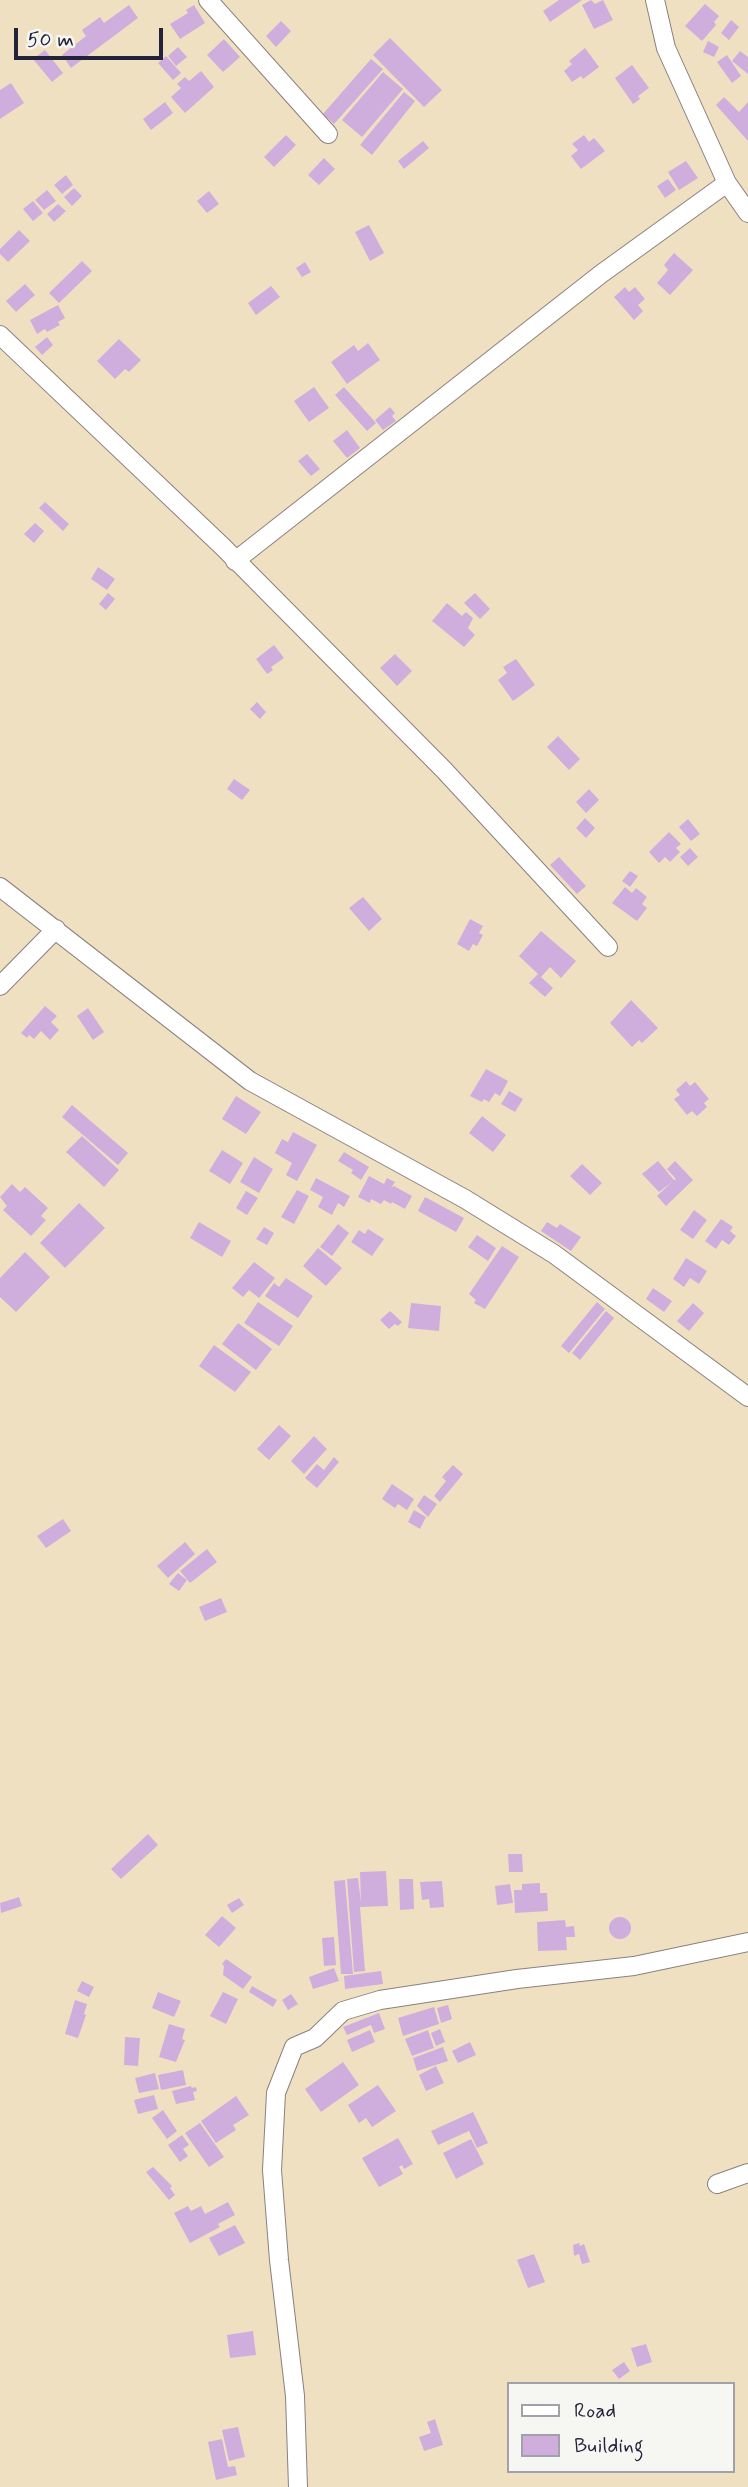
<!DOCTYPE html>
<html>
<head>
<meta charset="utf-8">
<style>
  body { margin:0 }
  #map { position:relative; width:748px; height:2487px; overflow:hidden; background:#f0e0c2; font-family:Mynerve,sans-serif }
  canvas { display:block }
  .legend { position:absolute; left:507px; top:2382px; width:228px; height:91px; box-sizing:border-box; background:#f6f6f2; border:2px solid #a1a1a9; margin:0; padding:9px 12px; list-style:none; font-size:21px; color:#22223b }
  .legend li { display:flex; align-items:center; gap:14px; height:35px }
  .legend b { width:35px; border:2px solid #a1a1a9 }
  .scale { position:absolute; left:14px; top:28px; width:149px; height:32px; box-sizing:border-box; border:4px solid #22223b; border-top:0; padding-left:9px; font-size:21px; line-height:24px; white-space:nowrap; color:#22223b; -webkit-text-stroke:5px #f6f6f2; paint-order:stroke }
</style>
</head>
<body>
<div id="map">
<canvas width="748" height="2487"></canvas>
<ul class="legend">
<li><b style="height:9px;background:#fff"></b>Road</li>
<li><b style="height:19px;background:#cfaede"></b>Building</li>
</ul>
<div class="scale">50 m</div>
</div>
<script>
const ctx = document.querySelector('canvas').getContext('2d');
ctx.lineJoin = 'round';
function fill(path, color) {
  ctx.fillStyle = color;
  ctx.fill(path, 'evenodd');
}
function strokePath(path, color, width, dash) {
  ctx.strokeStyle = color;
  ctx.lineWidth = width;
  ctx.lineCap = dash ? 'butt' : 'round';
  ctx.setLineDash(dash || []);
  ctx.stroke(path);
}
fill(new Path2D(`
  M 559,0 L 582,0 L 550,22 L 543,11 Z
  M 591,0 L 595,4 L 603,0 L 613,20 L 594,29 L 582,5 Z
  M 705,4 L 719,16 L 714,22 L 716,25 L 702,41 L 685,26 Z
  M 129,5 L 138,18 L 71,68 L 62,55 L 86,36 L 82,30 L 100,17 L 104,23 Z
  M 194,5 L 205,23 L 180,39 L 170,24 L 188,13 L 186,10 Z
  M 731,20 L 739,27 L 729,40 L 721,33 Z
  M 281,21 L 291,31 L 276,47 L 266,36 Z
  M 390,38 L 442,90 L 424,107 L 373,55 Z
  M 224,39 L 240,57 L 223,72 L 207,55 Z
  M 708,41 L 719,47 L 714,57 L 703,52 Z
  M 178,47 L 187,57 L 176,66 L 168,56 Z
  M 585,48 L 599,67 L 583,79 L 581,76 L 572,82 L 564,71 L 572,64 L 569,61 Z
  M 45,50 L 63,73 L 52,82 L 33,59 Z
  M 740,51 L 748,57 L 748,74 L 732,61 Z
  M 727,55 L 741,76 L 732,83 L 717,62 Z
  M 166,56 L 181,73 L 173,80 L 158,63 Z
  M 371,59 L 383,69 L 334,124 L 323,114 Z
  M 632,65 L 649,88 L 638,96 L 640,99 L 633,104 L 615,78 Z
  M 201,71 L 214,87 L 185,113 L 171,97 L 181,88 L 177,84 L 185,77 L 189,81 Z
  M 383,72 L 403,89 L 362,137 L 342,120 Z
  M 11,83 L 24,103 L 0,119 L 0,90 Z
  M 404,92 L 415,101 L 372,155 L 360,145 Z
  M 724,97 L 739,112 L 748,102 L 748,141 L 716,105 Z
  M 165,102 L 173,113 L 151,130 L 143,119 Z
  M 286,135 L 296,145 L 274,167 L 264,157 Z
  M 584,135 L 589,142 L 594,138 L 605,151 L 581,169 L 571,156 L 578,150 L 572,144 Z
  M 423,141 L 429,148 L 404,169 L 398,161 Z
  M 324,158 L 335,169 L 319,185 L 308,175 Z
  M 686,161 L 698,178 L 679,190 L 668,172 Z
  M 66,175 L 73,185 L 62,194 L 54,185 Z
  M 668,179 L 676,190 L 665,198 L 657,186 Z
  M 74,188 L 82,196 L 72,206 L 64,197 Z
  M 47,190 L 56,201 L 44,210 L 35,200 Z
  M 209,191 L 219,204 L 207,213 L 197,201 Z
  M 33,201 L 43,213 L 33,221 L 23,209 Z
  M 58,204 L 66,211 L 54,222 L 47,214 Z
  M 369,225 L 384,253 L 370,261 L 355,232 Z
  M 19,230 L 30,241 L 8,262 L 0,254 L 0,249 Z
  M 674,253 L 693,270 L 670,295 L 657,283 L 668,270 L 664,265 Z
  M 82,261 L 92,271 L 59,303 L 49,293 Z
  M 305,262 L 311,272 L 302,277 L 296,268 Z
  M 25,284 L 35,295 L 16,312 L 6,301 Z
  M 271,286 L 280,297 L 256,315 L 248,303 Z
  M 625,287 L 629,292 L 635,287 L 645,299 L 638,305 L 643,311 L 634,320 L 614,297 Z
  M 58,305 L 65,318 L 58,322 L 60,325 L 47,332 L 45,329 L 37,334 L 30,320 Z
  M 47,337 L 53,345 L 42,355 L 35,347 Z
  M 119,339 L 141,360 L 129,372 L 125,369 L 115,379 L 97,361 Z
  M 368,343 L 380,360 L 347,384 L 331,362 L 354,345 L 358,351 Z
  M 314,387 L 329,408 L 309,422 L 294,401 Z
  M 344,387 L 376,423 L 367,431 L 335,395 Z
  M 390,407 L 395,413 L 392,416 L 396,421 L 383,430 L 375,420 Z
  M 347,430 L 360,448 L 347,458 L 333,441 Z
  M 307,454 L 320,469 L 311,476 L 298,461 Z
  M 45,502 L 69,524 L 63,531 L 39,508 Z
  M 35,523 L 44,531 L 34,543 L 24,534 Z
  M 98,567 L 115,579 L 107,590 L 91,579 Z
  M 108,593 L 115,599 L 106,610 L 99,604 Z
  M 475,593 L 490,609 L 480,619 L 464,603 Z
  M 447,603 L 462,616 L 466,612 L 473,618 L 468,628 L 475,635 L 464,647 L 432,621 Z
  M 274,645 L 284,658 L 271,667 L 273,670 L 267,674 L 256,659 Z
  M 395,654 L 412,671 L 397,686 L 380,668 Z
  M 516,659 L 535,685 L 513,701 L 498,680 L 507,673 L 503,667 Z
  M 257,702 L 266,712 L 260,719 L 250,709 Z
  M 558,736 L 580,759 L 569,770 L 547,747 Z
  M 234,779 L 250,790 L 242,800 L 227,789 Z
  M 589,789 L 599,800 L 586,813 L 576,802 Z
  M 585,818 L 595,828 L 586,838 L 576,828 Z
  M 688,819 L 700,834 L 691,841 L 679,827 Z
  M 669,832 L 681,844 L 676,848 L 680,852 L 670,862 L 665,857 L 659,863 L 649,852 Z
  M 690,848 L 698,857 L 688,866 L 680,857 Z
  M 559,857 L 586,886 L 577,894 L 550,865 Z
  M 630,871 L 638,876 L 630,887 L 622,881 Z
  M 625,887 L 632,893 L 636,888 L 647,897 L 642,904 L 647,908 L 637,921 L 612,903 Z
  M 363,897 L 382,919 L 369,931 L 349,908 Z
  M 470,919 L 483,926 L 479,933 L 483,935 L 477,946 L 473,944 L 469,951 L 457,944 Z
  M 541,931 L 576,961 L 561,978 L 550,967 L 541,977 L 553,988 L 545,997 L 529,983 L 538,974 L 519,956 Z
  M 631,1000 L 658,1028 L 642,1043 L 639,1040 L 632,1047 L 610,1023 Z
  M 45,1006 L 57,1016 L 51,1022 L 59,1030 L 50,1040 L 41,1031 L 34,1039 L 29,1035 L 27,1038 L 21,1033 Z
  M 88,1008 L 104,1032 L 93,1040 L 77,1016 Z
  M 486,1069 L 508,1081 L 500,1096 L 495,1093 L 489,1102 L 484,1099 L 482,1102 L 470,1096 Z
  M 686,1081 L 690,1086 L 695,1082 L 709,1099 L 704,1103 L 707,1107 L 697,1116 L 692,1111 L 687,1115 L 674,1099 L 680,1095 L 676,1090 Z
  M 509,1091 L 523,1099 L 515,1112 L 501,1104 Z
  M 236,1096 L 261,1112 L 246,1134 L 222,1119 Z
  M 72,1105 L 128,1153 L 118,1165 L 62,1117 Z
  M 482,1116 L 506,1135 L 493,1152 L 469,1133 Z
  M 293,1132 L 317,1145 L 297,1181 L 286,1175 L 292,1163 L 275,1153 L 282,1139 L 288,1142 Z
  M 82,1136 L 119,1170 L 104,1187 L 66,1152 Z
  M 222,1150 L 243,1163 L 230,1184 L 209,1171 Z
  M 344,1152 L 369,1167 L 361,1180 L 351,1173 L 353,1170 L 338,1161 Z
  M 254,1157 L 273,1169 L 259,1193 L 240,1182 Z
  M 658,1161 L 674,1180 L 676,1179 L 667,1169 L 675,1161 L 693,1180 L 666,1206 L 657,1196 L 672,1182 L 659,1192 L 642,1174 Z
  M 582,1164 L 602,1183 L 590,1195 L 570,1176 Z
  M 369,1176 L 384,1184 L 387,1178 L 395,1182 L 391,1188 L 394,1186 L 412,1196 L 405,1209 L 392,1202 L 391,1204 L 384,1200 L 381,1204 L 371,1199 L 370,1203 L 358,1197 Z
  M 316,1178 L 350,1196 L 344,1207 L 338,1203 L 332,1215 L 318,1207 L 323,1197 L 310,1190 Z
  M 12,1184 L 20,1192 L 25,1187 L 48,1208 L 41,1216 L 46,1220 L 31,1236 L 3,1210 L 7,1206 L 0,1197 Z
  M 297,1190 L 309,1196 L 294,1224 L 281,1217 Z
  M 246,1191 L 258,1198 L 247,1215 L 236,1208 Z
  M 425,1197 L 464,1218 L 456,1232 L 418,1211 Z
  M 79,1203 L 105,1228 L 65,1268 L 40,1243 Z
  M 694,1210 L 707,1220 L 693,1239 L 680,1230 Z
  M 721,1219 L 733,1227 L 730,1231 L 736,1236 L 729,1245 L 722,1240 L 716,1249 L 705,1241 Z
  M 199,1222 L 231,1241 L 222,1257 L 190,1238 Z
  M 547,1222 L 557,1228 L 560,1224 L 581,1237 L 571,1251 L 541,1231 Z
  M 338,1224 L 349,1233 L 332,1256 L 320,1247 Z
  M 264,1227 L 274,1233 L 267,1245 L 256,1239 Z
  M 368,1229 L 384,1239 L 372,1256 L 351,1242 L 359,1230 L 365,1234 Z
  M 477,1235 L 496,1248 L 488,1261 L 468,1247 Z
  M 502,1246 L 519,1257 L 485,1309 L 474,1303 L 476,1300 L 469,1294 Z
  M 318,1248 L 342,1268 L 326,1286 L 303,1266 Z
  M 25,1252 L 50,1277 L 16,1312 L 0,1297 L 0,1278 Z
  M 686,1258 L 707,1271 L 699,1284 L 690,1278 L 684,1287 L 673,1279 Z
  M 254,1262 L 275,1278 L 259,1298 L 249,1290 L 243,1297 L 232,1288 Z
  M 286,1278 L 313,1296 L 298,1318 L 265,1296 L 274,1283 L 279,1287 Z
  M 653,1288 L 672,1301 L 664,1312 L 646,1299 Z
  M 258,1302 L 293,1326 L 279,1346 L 244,1323 Z
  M 597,1302 L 605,1309 L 569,1353 L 561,1346 Z
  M 411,1303 L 441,1306 L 439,1331 L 408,1328 Z
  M 693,1303 L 704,1313 L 689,1331 L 677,1321 Z
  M 390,1311 L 402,1322 L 398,1326 L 395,1324 L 389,1329 L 380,1320 Z
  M 606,1311 L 614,1318 L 580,1360 L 572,1353 Z
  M 238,1323 L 272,1349 L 256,1370 L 222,1344 Z
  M 214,1345 L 251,1372 L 235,1392 L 199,1366 Z
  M 279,1425 L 291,1436 L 269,1460 L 257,1449 Z
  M 314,1436 L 327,1449 L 304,1474 L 291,1461 Z
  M 334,1457 L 339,1462 L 317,1488 L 305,1478 L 317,1464 L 324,1470 Z
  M 453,1465 L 463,1474 L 440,1502 L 434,1496 L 446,1481 L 442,1477 Z
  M 392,1484 L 414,1499 L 407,1510 L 398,1504 L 395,1508 L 382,1499 Z
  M 424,1495 L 437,1504 L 428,1517 L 417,1506 Z
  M 414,1510 L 426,1517 L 420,1529 L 408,1522 Z
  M 63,1519 L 71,1531 L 46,1548 L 37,1536 Z
  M 185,1542 L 195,1554 L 168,1578 L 157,1566 Z
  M 207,1549 L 217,1562 L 190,1583 L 180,1571 Z
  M 178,1573 L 187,1580 L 179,1591 L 169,1584 Z
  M 221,1598 L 227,1612 L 205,1621 L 199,1607 Z
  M 148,1834 L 158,1845 L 121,1879 L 111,1869 Z
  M 508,1854 L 522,1854 L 523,1872 L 509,1872 Z
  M 386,1871 L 388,1906 L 360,1907 L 365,1971 L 354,1972 L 347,1879 L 358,1878 L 361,1903 L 360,1872 Z
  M 399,1879 L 413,1879 L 414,1909 L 400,1910 Z
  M 345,1880 L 353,1974 L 341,1974 L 334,1881 Z
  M 442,1881 L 444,1907 L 430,1908 L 429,1899 L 422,1900 L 420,1882 Z
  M 540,1883 L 540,1893 L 547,1893 L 548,1911 L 515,1913 L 514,1890 L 522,1890 L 522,1884 Z
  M 510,1884 L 513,1903 L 497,1905 L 495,1886 Z
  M 19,1897 L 22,1906 L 1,1913 L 0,1903 Z
  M 239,1898 L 244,1905 L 232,1913 L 227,1905 Z
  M 222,1916 L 236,1928 L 219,1947 L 205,1935 Z
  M609 1928a11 11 0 1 1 22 0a11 11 0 1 1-22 0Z
  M 565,1920 L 566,1927 L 574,1926 L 575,1937 L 566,1937 L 567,1950 L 538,1951 L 537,1922 Z
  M 334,1937 L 336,1965 L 324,1966 L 322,1938 Z
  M 226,1959 L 252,1977 L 243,1989 L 223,1975 L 224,1966 L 222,1964 Z
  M 334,1968 L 339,1981 L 313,1989 L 309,1977 Z
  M 381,1971 L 383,1984 L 345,1989 L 344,1976 Z
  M 82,1981 L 94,1987 L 89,1997 L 77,1991 Z
  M 252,1986 L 277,2000 L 273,2007 L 249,1992 Z
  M 158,1992 L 181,2001 L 174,2017 L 152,2008 Z
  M 223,1992 L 238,1999 L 226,2024 L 210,2016 Z
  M 291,1994 L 298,2004 L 288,2010 L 282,2000 Z
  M 75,2000 L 87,2004 L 84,2014 L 86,2015 L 78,2038 L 65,2034 Z
  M 448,2005 L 452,2019 L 441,2023 L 437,2008 Z
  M 434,2007 L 439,2024 L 403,2036 L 398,2018 Z
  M 379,2013 L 385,2029 L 374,2033 L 371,2025 L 347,2035 L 343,2027 Z
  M 169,2024 L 185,2029 L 182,2039 L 185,2040 L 176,2062 L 159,2057 Z
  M 440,2029 L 445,2042 L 436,2046 L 431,2033 Z
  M 370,2030 L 375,2042 L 352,2052 L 347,2040 Z
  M 428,2030 L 434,2048 L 412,2056 L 405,2039 Z
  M 125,2037 L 140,2038 L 138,2066 L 124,2065 Z
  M 470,2042 L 476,2055 L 458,2063 L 452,2051 Z
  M 443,2047 L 448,2061 L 417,2071 L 413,2058 Z
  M 343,2062 L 359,2085 L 321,2112 L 305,2089 Z
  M 436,2066 L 444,2083 L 426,2091 L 419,2075 Z
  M 183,2070 L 186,2085 L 161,2090 L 158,2075 Z
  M 155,2073 L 159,2089 L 139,2093 L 135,2078 Z
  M 378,2085 L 396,2111 L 372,2127 L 366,2118 L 359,2123 L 348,2105 Z
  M 191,2086 L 192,2088 L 196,2087 L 197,2091 L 193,2092 L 195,2100 L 176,2104 L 172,2091 Z
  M 154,2095 L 158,2109 L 138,2114 L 134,2100 Z
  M 236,2096 L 249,2115 L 233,2125 L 236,2130 L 216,2143 L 201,2121 Z
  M 163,2110 L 177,2131 L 167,2139 L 152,2118 Z
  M 473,2112 L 488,2143 L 477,2148 L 469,2131 L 438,2145 L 431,2131 Z
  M 200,2123 L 224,2157 L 209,2167 L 185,2133 Z
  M 182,2135 L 189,2145 L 183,2149 L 188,2156 L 180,2162 L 168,2145 Z
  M 398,2138 L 413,2164 L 404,2169 L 402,2165 L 399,2167 L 403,2174 L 379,2187 L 362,2158 Z
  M 471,2139 L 484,2164 L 456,2179 L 443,2153 Z
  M 153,2167 L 172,2186 L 170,2188 L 175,2195 L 169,2200 L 146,2172 Z
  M 228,2202 L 235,2215 L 218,2224 L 220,2227 L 190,2243 L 174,2213 L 188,2206 L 191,2211 L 201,2206 L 205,2214 Z
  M 235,2225 L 245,2243 L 219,2256 L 209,2238 Z
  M 579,2243 L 580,2246 L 584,2244 L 590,2262 L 582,2264 L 579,2254 L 574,2256 L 573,2245 Z
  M 534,2254 L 545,2282 L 528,2288 L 517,2260 Z
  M 253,2331 L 256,2355 L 230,2358 L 227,2335 Z
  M 646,2344 L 652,2362 L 637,2367 L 631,2348 Z
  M 624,2362 L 630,2371 L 619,2379 L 612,2370 Z
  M 435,2419 L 443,2445 L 424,2451 L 419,2437 L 431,2433 L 427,2422 Z
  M 238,2427 L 245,2457 L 229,2461 L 222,2430 Z
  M 222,2439 L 228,2467 L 235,2466 L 237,2475 L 216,2480 L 208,2442 Z`), '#cfaede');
const street = new Path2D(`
  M 208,0 L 328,134
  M 655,0 L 666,48 L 727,183 L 748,213
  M 0,335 L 223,547 L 444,770 L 608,947
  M 235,561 L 601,274 L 727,183
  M 0,887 L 250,1081 L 465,1199 L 554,1254 L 748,1397
  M 0,986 L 56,929
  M 717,2184 L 748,2173
  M 298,2487 L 295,2396 L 279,2260 L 272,2170 L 276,2093 L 294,2047 L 315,2038 L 343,2011 L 380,2000 L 517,1979 L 634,1966 L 748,1942`);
strokePath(street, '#89817e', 20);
strokePath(street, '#fff', 18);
</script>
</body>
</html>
